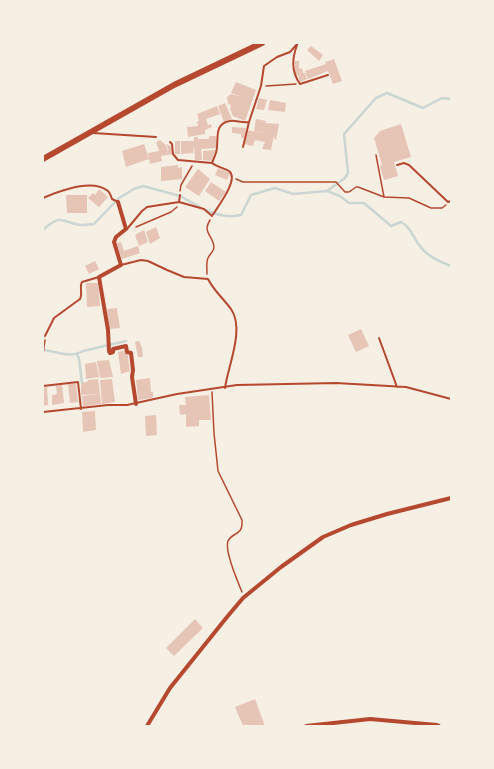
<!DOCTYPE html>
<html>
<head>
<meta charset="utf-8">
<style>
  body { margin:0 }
  #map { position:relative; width:494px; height:769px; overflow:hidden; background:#f6efe4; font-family:Lora,serif }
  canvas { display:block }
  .frame { position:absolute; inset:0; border:44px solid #f6efe4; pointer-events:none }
</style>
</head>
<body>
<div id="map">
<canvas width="494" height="769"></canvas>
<div class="frame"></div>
</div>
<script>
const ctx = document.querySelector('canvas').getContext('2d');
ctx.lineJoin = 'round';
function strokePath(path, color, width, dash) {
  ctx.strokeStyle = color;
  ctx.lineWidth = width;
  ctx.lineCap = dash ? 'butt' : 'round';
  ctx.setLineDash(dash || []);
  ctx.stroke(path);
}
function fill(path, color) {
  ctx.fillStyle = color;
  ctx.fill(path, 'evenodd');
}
strokePath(new Path2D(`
  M 327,191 L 340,196 L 349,203 L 364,203 L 391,226 L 401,222 C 411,227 413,238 420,246 C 427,256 440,262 451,266
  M 205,210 C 217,215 229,218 241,215 L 251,195 L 275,188 L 293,194 L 327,191 L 345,178 L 348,173 L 344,134 L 376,98 L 387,93 L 423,108 L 442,98 L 451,99
  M 43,230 C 62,212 62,223 81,225 C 86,225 90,224 94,224 L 119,198 L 134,189 L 143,186 L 180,196 L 200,207
  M 43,350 C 57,351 69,359 83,351 L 126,341
  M 77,354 L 79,359 L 82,383`), '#c9d6d2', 2.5);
fill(new Path2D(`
  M 311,46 L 323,55 L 319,61 L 307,50 Z
  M 334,59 L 342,81 L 333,84 L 328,71 L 308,79 L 305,71 L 326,64 L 325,62 Z
  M 295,61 L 299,61 L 299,69 L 302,68 L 303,73 L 305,73 L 307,79 L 300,82 L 298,75 L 295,75 Z
  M 236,82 L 256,90 L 245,121 L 233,116 L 230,109 L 231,105 L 228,104 L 227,97 L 231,94 L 243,97 L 231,93 Z
  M 259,98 L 267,100 L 264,110 L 256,109 Z
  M 270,100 L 286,103 L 285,112 L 268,110 Z
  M 225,103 L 232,119 L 224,122 L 218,106 Z
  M 217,106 L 220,114 L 206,119 L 208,125 L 211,124 L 212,127 L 205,130 L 205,134 L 188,137 L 187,127 L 198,126 L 197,122 L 199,121 L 197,114 Z
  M 256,119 L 266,121 L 265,123 L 279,124 L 276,140 L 275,140 L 274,135 L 271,150 L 262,149 L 265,142 L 255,140 L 253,146 L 244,144 L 247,130 L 274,135 L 254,131 Z
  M 401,124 L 411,157 L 394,162 L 398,176 L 384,180 L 380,166 L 382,165 L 374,138 L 380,131 Z
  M 232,127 L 246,128 L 244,138 L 241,138 L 241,134 L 232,133 Z
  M 209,136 L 216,136 L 216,148 L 201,149 L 202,160 L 195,160 L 194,146 L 193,153 L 181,154 L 181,141 L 194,141 L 194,137 L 198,137 L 198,139 L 209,139 Z
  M 160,140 L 166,145 L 168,153 L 167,144 L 173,148 L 173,154 L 161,156 L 162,161 L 150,164 L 148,153 L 159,151 L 156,142 Z
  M 175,141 L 180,141 L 180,154 L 175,154 Z
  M 144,144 L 149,159 L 126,167 L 122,151 Z
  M 215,150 L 212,161 L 203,160 L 203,151 Z
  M 178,165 L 178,168 L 182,167 L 182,179 L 161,181 L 161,167 Z
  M 218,168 L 230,173 L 227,180 L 215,175 Z
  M 198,169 L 210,179 L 199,196 L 185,187 Z
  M 211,182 L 226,192 L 219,201 L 205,191 Z
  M 99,189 L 108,197 L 99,207 L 88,198 L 93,193 L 95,195 Z
  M 66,195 L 87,195 L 87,213 L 67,213 Z
  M 156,227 L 160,238 L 150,244 L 146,232 Z
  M 144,230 L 148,242 L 139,246 L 135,235 Z
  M 121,242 L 124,251 L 138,246 L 140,253 L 122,259 L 116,243 Z
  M 95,261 L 99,269 L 89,274 L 85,266 Z
  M 86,283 L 98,283 L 100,306 L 87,307 Z
  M 117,308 L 120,328 L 109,329 L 107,309 Z
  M 361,329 L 369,346 L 356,352 L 348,335 Z
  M 139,341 L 142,348 L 143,357 L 138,357 L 135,342 Z
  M 127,350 L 130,371 L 121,374 L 118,352 Z
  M 109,360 L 113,377 L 100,378 L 97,361 Z
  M 96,362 L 99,377 L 86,379 L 85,364 Z
  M 150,378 L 151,392 L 153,392 L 153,398 L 138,400 L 136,380 Z
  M 98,379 L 100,394 L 81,395 L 81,386 L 83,382 L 87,382 L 88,380 Z
  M 112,379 L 115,402 L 102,404 L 100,380 Z
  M 68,384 L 76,384 L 78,402 L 70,403 Z
  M 62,385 L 64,403 L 52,405 L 52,395 L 57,394 L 56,386 Z
  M 47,387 L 48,405 L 43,406 L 43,388 Z
  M 100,394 L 101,404 L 83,406 L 82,396 Z
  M 209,395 L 211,420 L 199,420 L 199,426 L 186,427 L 186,414 L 180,415 L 179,405 L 186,405 L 185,397 Z
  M 95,411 L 96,430 L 83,432 L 82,412 Z
  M 156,415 L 157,435 L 146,436 L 145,416 Z
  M 195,619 L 203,628 L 174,656 L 166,648 Z
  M 255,699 L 265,726 L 243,726 L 235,707 Z`), '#e6c5b7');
strokePath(new Path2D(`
  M 266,86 L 296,84
  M 376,155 L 384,197
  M 236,179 L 243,182 L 336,182 L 345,192 L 349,192 L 356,187 L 358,187 L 384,197 L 409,198 L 431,208 L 442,208 L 446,205
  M 180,191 L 181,185 L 192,166
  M 136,227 L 171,212 L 177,207
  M 207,274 C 207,269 206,262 208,258 C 210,253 214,252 214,247 C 213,235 202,233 210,220
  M 43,354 L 45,340
  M 212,392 L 214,433 L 218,471 L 242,520 C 243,537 233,531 228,541 C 224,551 238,582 242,592`), '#b5482f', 1.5);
strokePath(new Path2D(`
  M 297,45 C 292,59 291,71 300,84 L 328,75
  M 93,133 L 156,137
  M 170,142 L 172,144 L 173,154 L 178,160 L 212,163
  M 243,147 L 249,122
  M 397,165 L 404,163 L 409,165 L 448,202 L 451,201
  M 180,195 L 179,202 L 204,209 L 212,216 C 216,209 240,179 229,171 C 224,168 217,167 212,163 C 214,158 217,152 217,147 C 218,137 215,123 230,121 C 236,120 241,123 249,122 L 261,86 L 264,66 L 277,57 L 290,52 L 298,43
  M 43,198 C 59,191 92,178 108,191 C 110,193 111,196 112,199 L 118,202
  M 127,229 L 142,211 L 147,207 L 179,202
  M 121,265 L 141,260 L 148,261 L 167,270 L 184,277 L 208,279 C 214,291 223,298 231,309 C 245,329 228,366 225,388
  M 45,336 L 54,318 L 80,299 C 83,293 79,287 82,282 L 99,277
  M 379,338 L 397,387
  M 43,386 L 78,382 L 81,409
  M 43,412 L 108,405 L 127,405 L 177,394 L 237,385 L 336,383 L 406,387 L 451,399`), '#b5482f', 2);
strokePath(new Path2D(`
  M 118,202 L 126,229 L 116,237 L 114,242 L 121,265 L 99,277 L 108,330 L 109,351 L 110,353 L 113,352 L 113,349 L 126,346 L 127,352 L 131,353 L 133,370 L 132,377 L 136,404
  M 147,726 L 170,688 L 227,617 L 243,598 L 281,567 L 323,537 L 351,525 L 387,514 L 451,498
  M 306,726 L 370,719 L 437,725 L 439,726`), '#b5482f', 4);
strokePath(new Path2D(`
  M 43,159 L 174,85 L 262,43`), '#b5482f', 6);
</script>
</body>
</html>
